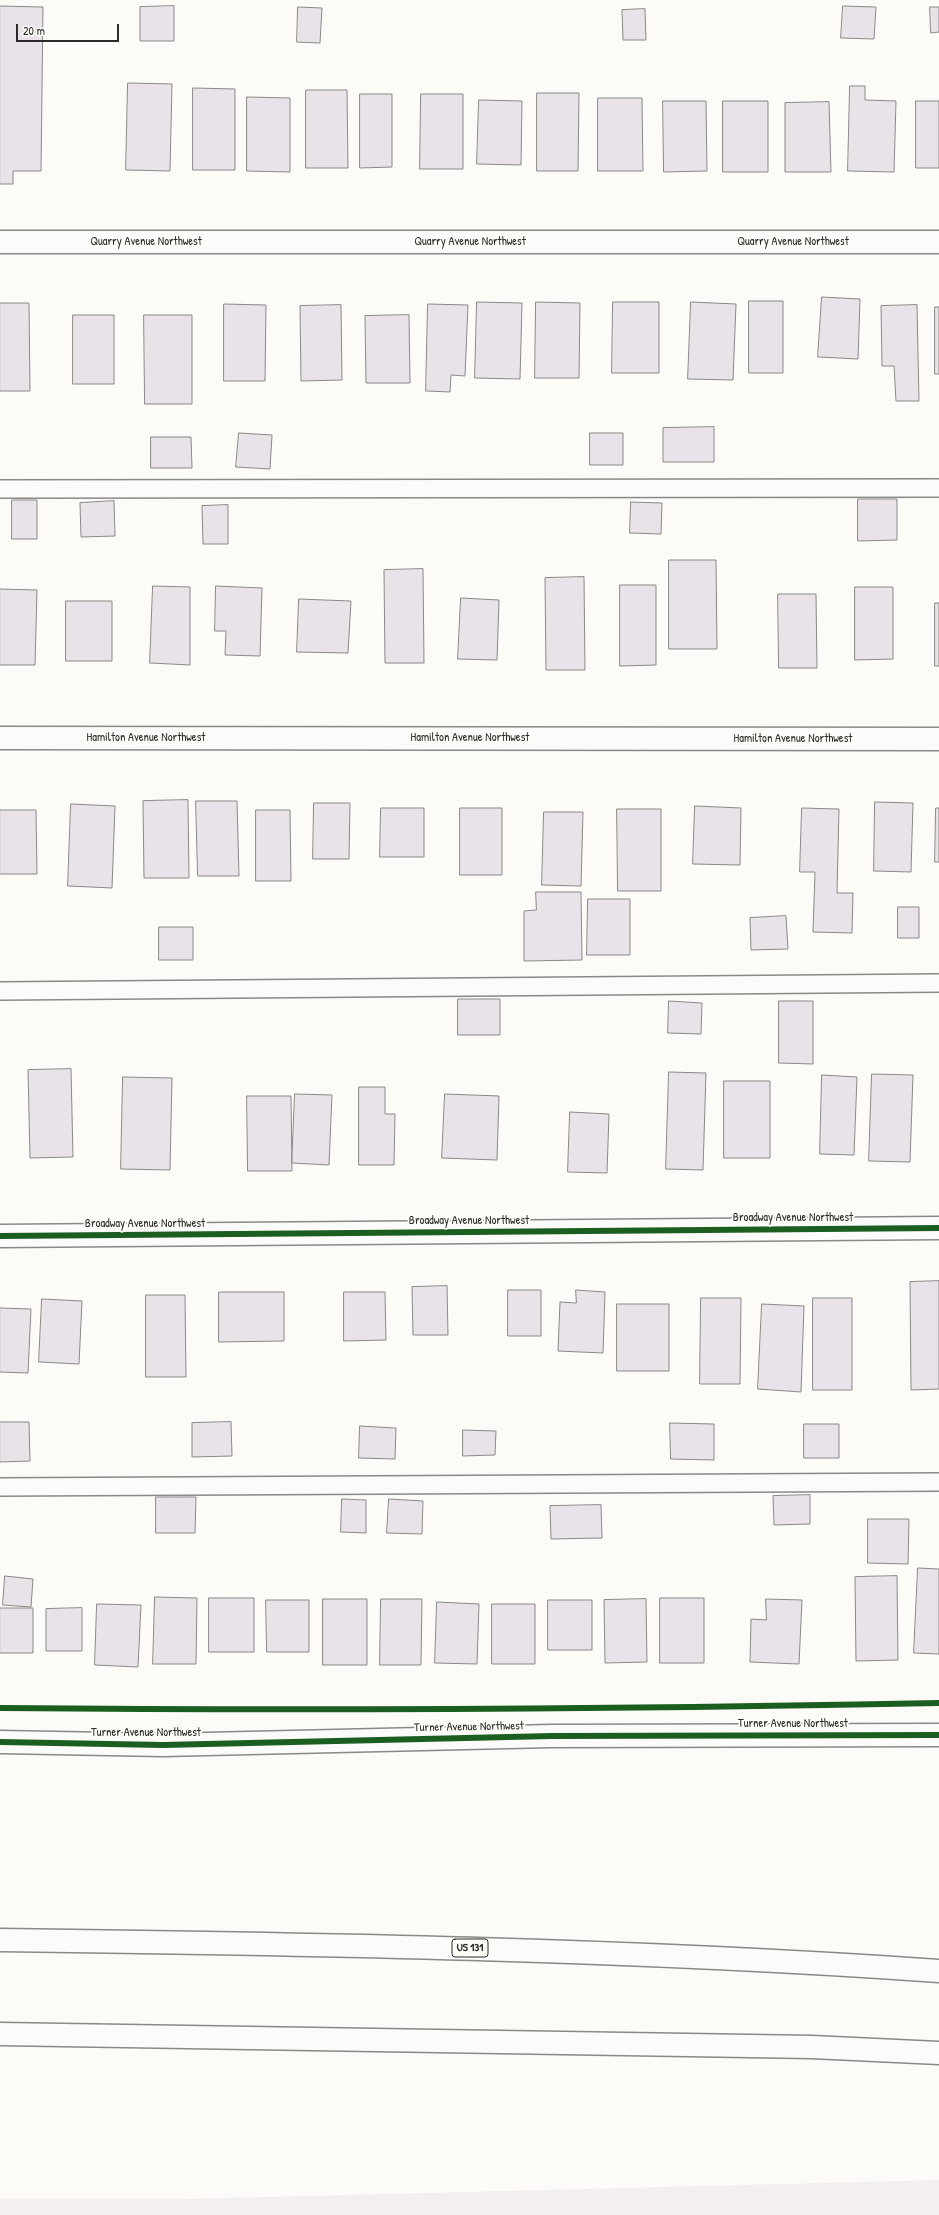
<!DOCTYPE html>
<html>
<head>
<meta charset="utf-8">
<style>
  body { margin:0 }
  #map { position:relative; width:939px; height:2215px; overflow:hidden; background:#fcfbf8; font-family:"Patrick Hand",sans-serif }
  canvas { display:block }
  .scale { position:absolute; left:16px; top:24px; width:103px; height:18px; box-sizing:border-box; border:2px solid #2b2b2b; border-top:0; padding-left:5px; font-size:12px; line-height:14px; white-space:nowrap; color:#2b2b2b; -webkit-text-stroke:3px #fdfcf7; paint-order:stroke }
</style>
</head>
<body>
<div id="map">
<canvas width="939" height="2215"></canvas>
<div class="scale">20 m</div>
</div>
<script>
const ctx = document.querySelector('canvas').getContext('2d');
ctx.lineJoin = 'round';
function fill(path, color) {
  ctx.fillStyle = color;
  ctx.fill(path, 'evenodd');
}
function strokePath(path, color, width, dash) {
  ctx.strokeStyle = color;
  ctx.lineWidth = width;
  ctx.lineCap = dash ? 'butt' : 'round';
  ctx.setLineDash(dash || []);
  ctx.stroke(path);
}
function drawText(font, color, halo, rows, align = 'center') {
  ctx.font = font + ' "Patrick Hand",sans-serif';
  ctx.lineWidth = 3.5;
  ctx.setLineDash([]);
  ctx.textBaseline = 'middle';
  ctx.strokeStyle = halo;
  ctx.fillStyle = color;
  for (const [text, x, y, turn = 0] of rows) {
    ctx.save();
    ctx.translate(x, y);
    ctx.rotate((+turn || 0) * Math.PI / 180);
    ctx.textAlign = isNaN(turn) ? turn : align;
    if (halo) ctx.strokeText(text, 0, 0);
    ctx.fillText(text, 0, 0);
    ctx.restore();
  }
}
fill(new Path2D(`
  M 939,2180 L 939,2215 L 0,2215 L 0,2199 L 187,2199 Z`), '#f4eef1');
const building = new Path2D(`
  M 0,6 L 43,7 L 41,171 L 13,171 L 13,184 L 0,184 Z
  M 174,6 L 174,41 L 140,41 L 140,7 Z
  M 843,6 L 876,7 L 874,39 L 841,38 Z
  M 298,7 L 322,8 L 320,43 L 297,42 Z
  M 930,7 L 939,7 L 939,32 L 931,33 Z
  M 645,9 L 646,40 L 623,40 L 622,10 Z
  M 128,83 L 172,84 L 170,171 L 126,170 Z
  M 850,86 L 865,86 L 865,100 L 896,101 L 894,172 L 848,171 Z
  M 193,88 L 235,89 L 235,170 L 193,170 Z
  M 306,90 L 347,90 L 348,168 L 306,168 Z
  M 537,93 L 579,93 L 578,171 L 537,171 Z
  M 360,94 L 392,94 L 392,167 L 360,168 Z
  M 421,94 L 463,94 L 463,169 L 420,169 Z
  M 247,97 L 290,98 L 290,172 L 247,171 Z
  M 598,98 L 642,98 L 643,171 L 598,171 Z
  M 479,100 L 522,101 L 521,165 L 477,164 Z
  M 663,101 L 706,101 L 707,171 L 664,172 Z
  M 723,101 L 768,101 L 768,172 L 723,172 Z
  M 916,101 L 939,101 L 939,168 L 916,168 Z
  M 829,102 L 831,172 L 785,172 L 785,103 Z
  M 822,297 L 860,299 L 858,359 L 818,357 Z
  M 749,301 L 783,301 L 783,373 L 749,373 Z
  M 477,302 L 522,303 L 520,379 L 475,378 Z
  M 536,302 L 580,303 L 579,378 L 535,378 Z
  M 613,302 L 659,302 L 659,373 L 612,373 Z
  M 691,302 L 736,304 L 733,380 L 688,379 Z
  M 0,303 L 29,303 L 30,391 L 0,391 Z
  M 224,304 L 266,305 L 265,381 L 224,381 Z
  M 428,304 L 468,305 L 465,376 L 451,375 L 450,392 L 426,391 Z
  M 341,305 L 342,380 L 301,381 L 300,306 Z
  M 917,305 L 919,401 L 896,401 L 894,366 L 882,366 L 881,306 Z
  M 935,307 L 939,307 L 939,374 L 935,374 Z
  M 73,315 L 114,315 L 114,384 L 73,384 Z
  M 144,315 L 192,315 L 192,404 L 145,404 Z
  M 409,315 L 410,383 L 366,383 L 365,316 Z
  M 714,427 L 714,462 L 663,462 L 663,428 Z
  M 239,433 L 272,435 L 270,469 L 236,467 Z
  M 590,433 L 623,433 L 623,465 L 590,465 Z
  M 151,437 L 191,437 L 192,468 L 151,468 Z
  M 858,499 L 897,499 L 897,540 L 858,541 Z
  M 12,500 L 37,500 L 37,539 L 12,539 Z
  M 114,501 L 115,536 L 81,537 L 80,503 Z
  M 631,502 L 662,503 L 661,534 L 630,533 Z
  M 228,505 L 228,544 L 203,544 L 202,506 Z
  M 669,560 L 716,560 L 717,649 L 669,649 Z
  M 423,569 L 424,663 L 385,663 L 384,570 Z
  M 584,577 L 585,670 L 546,670 L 545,578 Z
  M 620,585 L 656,585 L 656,665 L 620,666 Z
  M 153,586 L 190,587 L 190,665 L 150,663 Z
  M 216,586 L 262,588 L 260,656 L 225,655 L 226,631 L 215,631 Z
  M 855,587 L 893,587 L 893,659 L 855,660 Z
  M 0,589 L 37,590 L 35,665 L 0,665 Z
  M 778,594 L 816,594 L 817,668 L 779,668 Z
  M 461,598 L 499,600 L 497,660 L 458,659 Z
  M 299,599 L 351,601 L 348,653 L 297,652 Z
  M 66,601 L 112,601 L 112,661 L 66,661 Z
  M 935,603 L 939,603 L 939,666 L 935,666 Z
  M 188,800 L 189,878 L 144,878 L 143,801 Z
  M 196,801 L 237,801 L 239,876 L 198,876 Z
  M 875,802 L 913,803 L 911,872 L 874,871 Z
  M 314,803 L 350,803 L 349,859 L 313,859 Z
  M 71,804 L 115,806 L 112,888 L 68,886 Z
  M 695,806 L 741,808 L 740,865 L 693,864 Z
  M 381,808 L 424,808 L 424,857 L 380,857 Z
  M 460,808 L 502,808 L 502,875 L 460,875 Z
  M 802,808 L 839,809 L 837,893 L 853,893 L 852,933 L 813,932 L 815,872 L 800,872 Z
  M 936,808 L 939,808 L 939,862 L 935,862 Z
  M 617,809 L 661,809 L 661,891 L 618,891 Z
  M 0,810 L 36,810 L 37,874 L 0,874 Z
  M 256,810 L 290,810 L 291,881 L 256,881 Z
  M 544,812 L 583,812 L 581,886 L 542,885 Z
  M 536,892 L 581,892 L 582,960 L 524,961 L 524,911 L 536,910 Z
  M 588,899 L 630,899 L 630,955 L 587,955 Z
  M 898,907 L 919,907 L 919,938 L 898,938 Z
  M 786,916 L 788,949 L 751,950 L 750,918 Z
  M 159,927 L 193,927 L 193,960 L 159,960 Z
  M 458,999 L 500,999 L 500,1035 L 458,1035 Z
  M 669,1001 L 702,1003 L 701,1034 L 668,1033 Z
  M 779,1001 L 813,1001 L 813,1064 L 779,1063 Z
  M 71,1069 L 73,1157 L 30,1158 L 28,1070 Z
  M 669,1072 L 706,1073 L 703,1170 L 666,1169 Z
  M 872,1074 L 913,1075 L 910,1162 L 869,1161 Z
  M 822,1075 L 857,1077 L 854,1155 L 820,1154 Z
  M 123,1077 L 172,1078 L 170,1170 L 121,1169 Z
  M 724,1081 L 770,1081 L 770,1158 L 724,1158 Z
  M 359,1087 L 385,1087 L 385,1114 L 395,1114 L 394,1165 L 359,1165 Z
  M 295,1094 L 332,1095 L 329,1165 L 292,1163 Z
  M 445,1094 L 499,1096 L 497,1160 L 442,1158 Z
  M 247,1096 L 291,1096 L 292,1171 L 248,1171 Z
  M 570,1112 L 609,1114 L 607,1173 L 568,1172 Z
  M 939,1281 L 939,1389 L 911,1390 L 910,1282 Z
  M 447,1286 L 448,1335 L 413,1335 L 412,1287 Z
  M 508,1290 L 541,1290 L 541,1336 L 508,1336 Z
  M 576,1290 L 605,1292 L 603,1353 L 558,1351 L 560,1302 L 576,1303 Z
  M 219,1292 L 284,1292 L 284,1341 L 219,1342 Z
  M 344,1292 L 385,1292 L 386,1340 L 344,1341 Z
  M 146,1295 L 185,1295 L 186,1377 L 146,1377 Z
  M 701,1298 L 741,1298 L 740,1384 L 700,1384 Z
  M 813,1298 L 852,1298 L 852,1390 L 813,1390 Z
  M 42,1299 L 82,1301 L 79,1364 L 39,1362 Z
  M 617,1304 L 669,1304 L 669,1371 L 617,1371 Z
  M 762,1304 L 804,1306 L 801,1392 L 758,1389 Z
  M 0,1308 L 31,1309 L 28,1373 L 0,1372 Z
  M 0,1422 L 29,1422 L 30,1461 L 0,1462 Z
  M 231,1422 L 232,1456 L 192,1457 L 192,1423 Z
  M 670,1423 L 714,1424 L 714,1460 L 671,1459 Z
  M 804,1424 L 839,1424 L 839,1458 L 804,1458 Z
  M 360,1426 L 396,1428 L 395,1459 L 359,1458 Z
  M 463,1430 L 496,1431 L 495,1455 L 463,1456 Z
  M 810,1495 L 810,1524 L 774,1525 L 773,1496 Z
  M 156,1497 L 196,1497 L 195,1533 L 156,1533 Z
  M 342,1499 L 366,1500 L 366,1533 L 341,1532 Z
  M 389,1499 L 423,1501 L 422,1534 L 387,1533 Z
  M 601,1505 L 602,1538 L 551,1539 L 550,1506 Z
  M 868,1519 L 909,1519 L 908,1564 L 868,1563 Z
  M 918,1568 L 939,1569 L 939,1654 L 914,1653 Z
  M 5,1576 L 33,1579 L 31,1607 L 3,1605 Z
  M 897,1576 L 898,1660 L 856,1661 L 855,1577 Z
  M 155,1597 L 197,1598 L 196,1664 L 153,1664 Z
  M 209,1598 L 254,1598 L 254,1652 L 209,1652 Z
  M 660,1598 L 704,1598 L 704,1663 L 660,1663 Z
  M 323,1599 L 367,1599 L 367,1665 L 323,1665 Z
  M 381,1599 L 422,1599 L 421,1665 L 380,1665 Z
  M 646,1599 L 647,1662 L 605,1663 L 604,1600 Z
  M 766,1599 L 802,1600 L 799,1664 L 750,1662 L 751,1619 L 766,1620 Z
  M 266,1600 L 309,1600 L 309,1652 L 267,1652 Z
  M 548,1600 L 592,1600 L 592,1650 L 548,1650 Z
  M 437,1602 L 479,1604 L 477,1664 L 435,1663 Z
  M 97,1604 L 141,1605 L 138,1667 L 95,1665 Z
  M 492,1604 L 535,1604 L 535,1664 L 492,1664 Z
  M 0,1608 L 33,1608 L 33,1653 L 0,1653 Z
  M 82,1608 L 82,1651 L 46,1651 L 46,1609 Z`);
fill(building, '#e9e2e9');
strokePath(building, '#898987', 1);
const service = new Path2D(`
  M 0,489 L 939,488
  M 0,991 L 939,983
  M 0,1487 L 939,1482`);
const minor = new Path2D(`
  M 0,242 L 939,242
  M 0,738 L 939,739
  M 0,1236 L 939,1228`);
const tertiary = new Path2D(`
  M 0,1742 L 163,1745 L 552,1736 L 939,1735`);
const motorway = new Path2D(`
  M 0,1940 C 313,1944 626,1949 939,1971
  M 0,2034 L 812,2047 L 939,2053`);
strokePath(service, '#898987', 20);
strokePath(minor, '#898987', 25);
strokePath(tertiary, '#898987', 25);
strokePath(motorway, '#898987', 25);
strokePath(service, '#fbfbf9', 17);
strokePath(minor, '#fbfbf9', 22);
strokePath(tertiary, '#fbfbf9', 22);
strokePath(motorway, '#fbfbf9', 22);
strokePath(new Path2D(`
  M 0,1236 L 939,1228
  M 0,1708 C 313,1711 626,1709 939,1703
  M 0,1742 L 163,1745 L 552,1736 L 939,1735`), '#1b5e20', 6);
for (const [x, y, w] of [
  [470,1948,36]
]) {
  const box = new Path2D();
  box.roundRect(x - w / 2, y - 9, w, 18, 3);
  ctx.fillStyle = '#fdfcf7';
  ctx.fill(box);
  strokePath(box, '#2b2b2b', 1);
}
drawText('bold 11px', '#2b2b2b', null, [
  ["US 131",470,1948]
]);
drawText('12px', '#2b2b2b', '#fdfcf7', [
  ["Quarry Avenue Northwest",146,242],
  ["Quarry Avenue Northwest",470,242],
  ["Quarry Avenue Northwest",793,242],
  ["Hamilton Avenue Northwest",146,738],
  ["Hamilton Avenue Northwest",470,738],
  ["Hamilton Avenue Northwest",793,739],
  ["Broadway Avenue Northwest",793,1218],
  ["Broadway Avenue Northwest",469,1221],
  ["Broadway Avenue Northwest",145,1224],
  ["Turner Avenue Northwest",793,1724],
  ["Turner Avenue Northwest",469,1727,-1],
  ["Turner Avenue Northwest",146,1733]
]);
</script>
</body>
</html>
